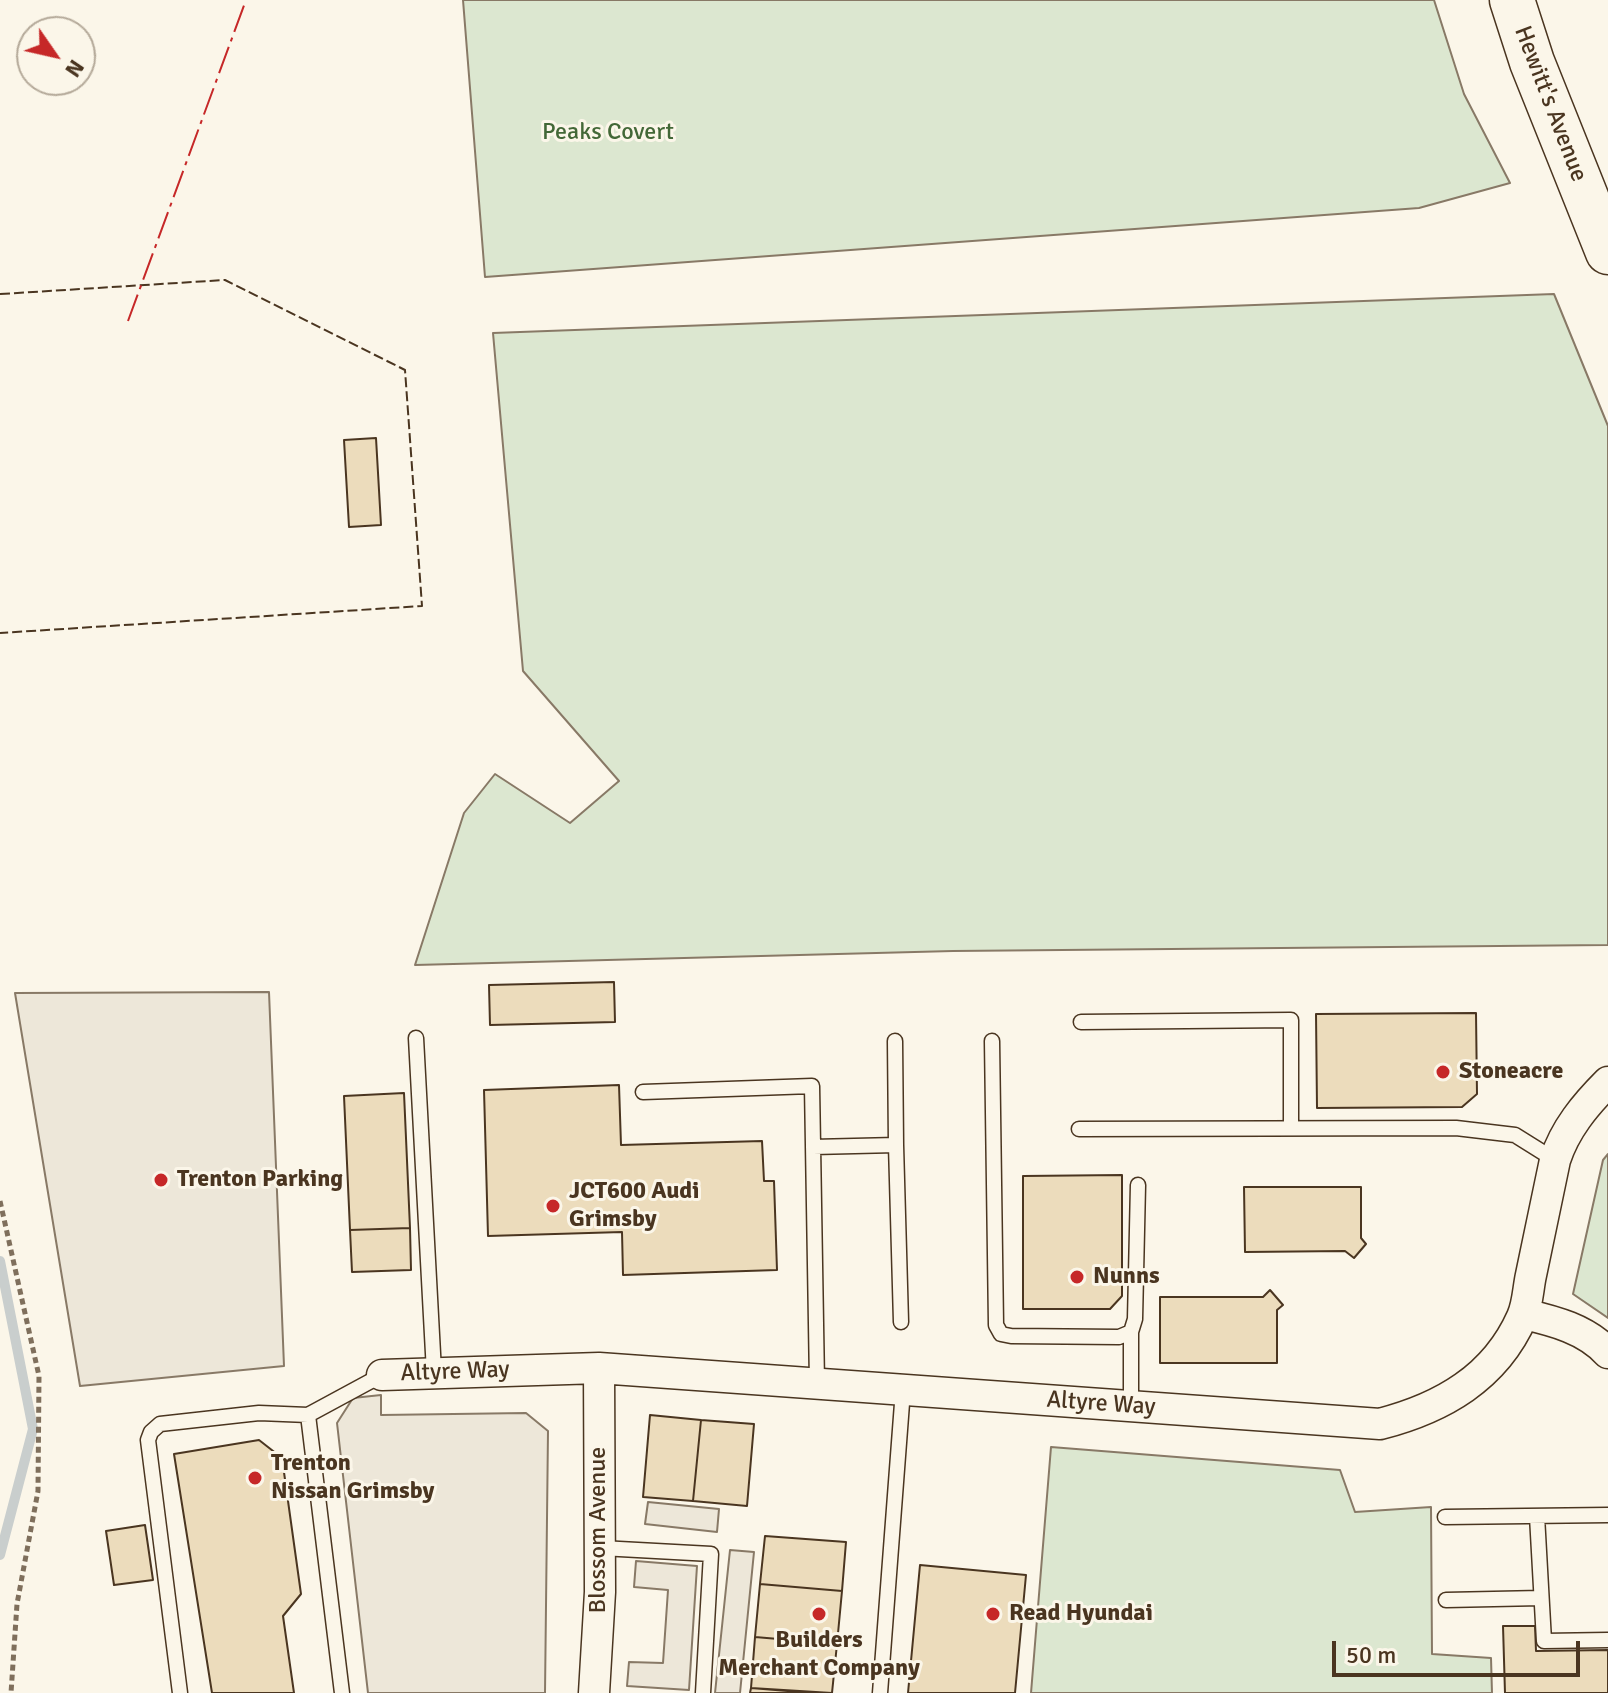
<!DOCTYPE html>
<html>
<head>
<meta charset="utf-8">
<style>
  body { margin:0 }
  #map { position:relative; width:1608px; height:1693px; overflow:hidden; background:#fbf6e9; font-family:Signika,sans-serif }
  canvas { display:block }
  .north { position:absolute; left:16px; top:16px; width:80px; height:80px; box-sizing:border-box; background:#fbf6e9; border:2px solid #b4a999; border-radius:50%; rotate:124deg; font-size:22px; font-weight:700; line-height:32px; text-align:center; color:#4a3520 }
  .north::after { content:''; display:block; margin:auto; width:28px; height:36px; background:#c62828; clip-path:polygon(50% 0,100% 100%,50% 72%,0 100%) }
  .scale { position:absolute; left:1332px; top:1641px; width:248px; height:36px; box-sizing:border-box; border:4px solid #4a3520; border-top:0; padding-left:10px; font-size:24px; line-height:28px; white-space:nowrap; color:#4a3520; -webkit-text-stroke:6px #fbf6e9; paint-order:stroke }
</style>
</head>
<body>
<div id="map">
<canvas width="1608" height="1693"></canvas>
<div class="north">N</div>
<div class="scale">50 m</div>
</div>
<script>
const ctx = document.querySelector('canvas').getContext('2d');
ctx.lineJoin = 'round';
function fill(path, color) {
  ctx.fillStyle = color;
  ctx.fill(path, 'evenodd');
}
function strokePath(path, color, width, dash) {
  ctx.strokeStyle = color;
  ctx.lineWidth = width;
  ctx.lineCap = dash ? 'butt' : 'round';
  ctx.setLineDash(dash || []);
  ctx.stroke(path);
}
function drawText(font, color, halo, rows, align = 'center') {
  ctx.font = font + ' Signika,sans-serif';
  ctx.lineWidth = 6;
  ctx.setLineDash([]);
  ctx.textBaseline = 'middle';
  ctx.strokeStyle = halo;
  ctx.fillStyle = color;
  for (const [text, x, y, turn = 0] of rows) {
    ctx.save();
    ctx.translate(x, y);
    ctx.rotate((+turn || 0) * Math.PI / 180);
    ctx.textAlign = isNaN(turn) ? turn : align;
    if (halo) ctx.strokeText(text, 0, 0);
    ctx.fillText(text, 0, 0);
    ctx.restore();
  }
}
const green = new Path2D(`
  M 463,0 L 1434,0 L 1464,94 L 1510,183 L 1419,208 L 485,277 Z
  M 1554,294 L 1608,426 L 1608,945 L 953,951 L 415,965 L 464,813 L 495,774 L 570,823 L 619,781 L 523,671 L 493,333 Z
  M 1608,1154 L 1608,1318 L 1573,1294 L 1603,1160 Z
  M 1051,1447 L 1340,1470 L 1355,1512 L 1431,1507 L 1432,1654 L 1491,1658 L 1492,1693 L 1031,1693 Z`);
fill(green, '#dce7d0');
strokePath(green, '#887966', 2);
const parking = new Path2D(`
  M 269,992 L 284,1366 L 80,1386 L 15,993 Z
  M 381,1395 L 381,1415 L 526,1413 L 548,1431 L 545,1693 L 368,1693 L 337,1423 L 353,1398 Z
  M 648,1502 L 719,1509 L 717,1532 L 645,1524 Z
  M 730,1550 L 754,1552 L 740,1693 L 715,1693 Z
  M 636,1561 L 697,1566 L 689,1690 L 627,1686 L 629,1662 L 663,1663 L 668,1590 L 634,1587 Z`);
fill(parking, '#ede7d9');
strokePath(parking, '#887966', 2);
strokePath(new Path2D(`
  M 0,1261 L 33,1429 L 0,1555`), '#c9cecd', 10);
const building = new Path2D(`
  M 376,438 L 381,525 L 349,527 L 344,440 Z
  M 614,982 L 615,1022 L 490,1025 L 489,985 Z
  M 1476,1013 L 1477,1094 L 1462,1107 L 1317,1108 L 1316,1014 Z
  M 619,1085 L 621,1145 L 762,1141 L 764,1181 L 774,1181 L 777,1270 L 623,1275 L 622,1232 L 488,1236 L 484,1090 Z
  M 404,1093 L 410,1228 L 350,1230 L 344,1096 Z
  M 1122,1175 L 1122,1296 L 1110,1309 L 1023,1309 L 1023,1176 Z
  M 1244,1187 L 1361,1187 L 1361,1238 L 1366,1244 L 1354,1258 L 1345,1251 L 1245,1252 Z
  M 410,1228 L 411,1270 L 352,1272 L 350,1230 Z
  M 1270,1290 L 1283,1305 L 1277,1310 L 1277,1363 L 1160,1363 L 1160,1297 L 1263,1297 Z
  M 650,1415 L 701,1420 L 693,1501 L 643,1497 Z
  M 701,1420 L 754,1424 L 747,1506 L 693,1501 Z
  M 259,1440 L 282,1458 L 301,1594 L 283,1616 L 294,1693 L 212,1693 L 174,1454 Z
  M 145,1525 L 153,1580 L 114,1585 L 106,1531 Z
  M 765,1536 L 846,1542 L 842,1591 L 760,1584 Z
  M 920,1565 L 1026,1575 L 1015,1693 L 908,1693 Z
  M 760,1584 L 842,1591 L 837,1644 L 755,1637 Z
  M 1503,1626 L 1535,1626 L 1536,1651 L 1608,1650 L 1608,1693 L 1505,1693 Z
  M 755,1637 L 837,1644 L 832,1693 L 751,1688 Z
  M 751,1688 L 812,1693 L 750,1693 Z`);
fill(building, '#ecdcbc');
strokePath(building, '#4a3520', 2);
const lane = new Path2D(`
  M 1081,1022 L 1291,1020 L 1291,1128
  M 416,1038 L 434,1372
  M 895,1041 L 896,1145
  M 992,1041 L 996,1325 L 1001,1334 L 1011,1336 L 1119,1337 L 1131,1332 L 1135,1319 L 1138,1185
  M 643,1092 L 812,1086 L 817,1383
  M 1079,1129 L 1456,1128 L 1515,1135 L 1555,1160
  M 813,1147 L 896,1145 L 901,1322
  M 1131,1332 L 1131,1406
  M 1537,1516 L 1544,1641 L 1608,1640
  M 1445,1517 L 1608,1515
  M 601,1548 L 711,1554 L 703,1693
  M 1446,1600 L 1541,1598
  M 180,1693 L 148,1440 L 151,1432 L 160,1424 L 259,1413 L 308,1415
  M 342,1693 L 308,1415 L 382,1375
  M 880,1693 L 903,1390`);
const street = new Path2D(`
  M 1524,1314 C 1554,1321 1586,1329 1608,1353
  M 382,1375 L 599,1368 L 1380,1424 C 1442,1408 1495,1378 1522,1317 C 1528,1304 1528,1288 1531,1275 C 1539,1236 1547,1198 1555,1160 C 1565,1129 1585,1105 1608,1082
  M 594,1693 L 600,1592 L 599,1368`);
const primary = new Path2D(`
  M 1512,0 L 1532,62 L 1608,252`);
strokePath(lane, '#4a3520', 17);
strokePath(street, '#4a3520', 33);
strokePath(primary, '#4a3520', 47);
strokePath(new Path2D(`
  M 0,1201 L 39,1376 L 38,1491 L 17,1604 L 11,1693`), '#7f6f5c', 5, [6, 4]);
strokePath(lane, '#fbf6e9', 14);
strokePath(street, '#fbf6e9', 30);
strokePath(primary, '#fbf6e9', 44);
strokePath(new Path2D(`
  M 0,294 L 225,280 L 405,370 L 422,606 L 0,633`), '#4a3520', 2, [10, 4]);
strokePath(new Path2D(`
  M 128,321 L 246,0`), '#c62828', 2, [28, 6, 4, 6]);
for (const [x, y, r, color] of [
  [1443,1072,8,"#c62828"],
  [161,1180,8,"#c62828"],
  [553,1206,8,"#c62828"],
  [1077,1277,8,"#c62828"],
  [255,1478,8,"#c62828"],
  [819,1614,8,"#c62828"],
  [993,1614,8,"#c62828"]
]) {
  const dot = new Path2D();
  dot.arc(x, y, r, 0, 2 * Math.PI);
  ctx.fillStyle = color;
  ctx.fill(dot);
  strokePath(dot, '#fbf6e9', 3);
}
drawText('24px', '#4a3520', '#fbf6e9', [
  ["Hewitt's Avenue",1550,104,69],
  ["Altyre Way",455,1372,-2],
  ["Altyre Way",1101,1404,4],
  ["Blossom Avenue",599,1530,-90]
]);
drawText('24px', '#436837', '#fbf6e9', [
  ["Peaks Covert",608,133]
]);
drawText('bold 24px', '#4a3520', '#fbf6e9', [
  ["Stoneacre",1459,1072],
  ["Trenton Parking",177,1180],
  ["JCT600 Audi",569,1192],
  ["Grimsby",569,1220],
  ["Nunns",1093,1277],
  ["Trenton",271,1464],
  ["Nissan Grimsby",271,1492],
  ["Read Hyundai",1009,1614],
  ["Builders",819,1641,"center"],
  ["Merchant Company",819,1669,"center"]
], 'left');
</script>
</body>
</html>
